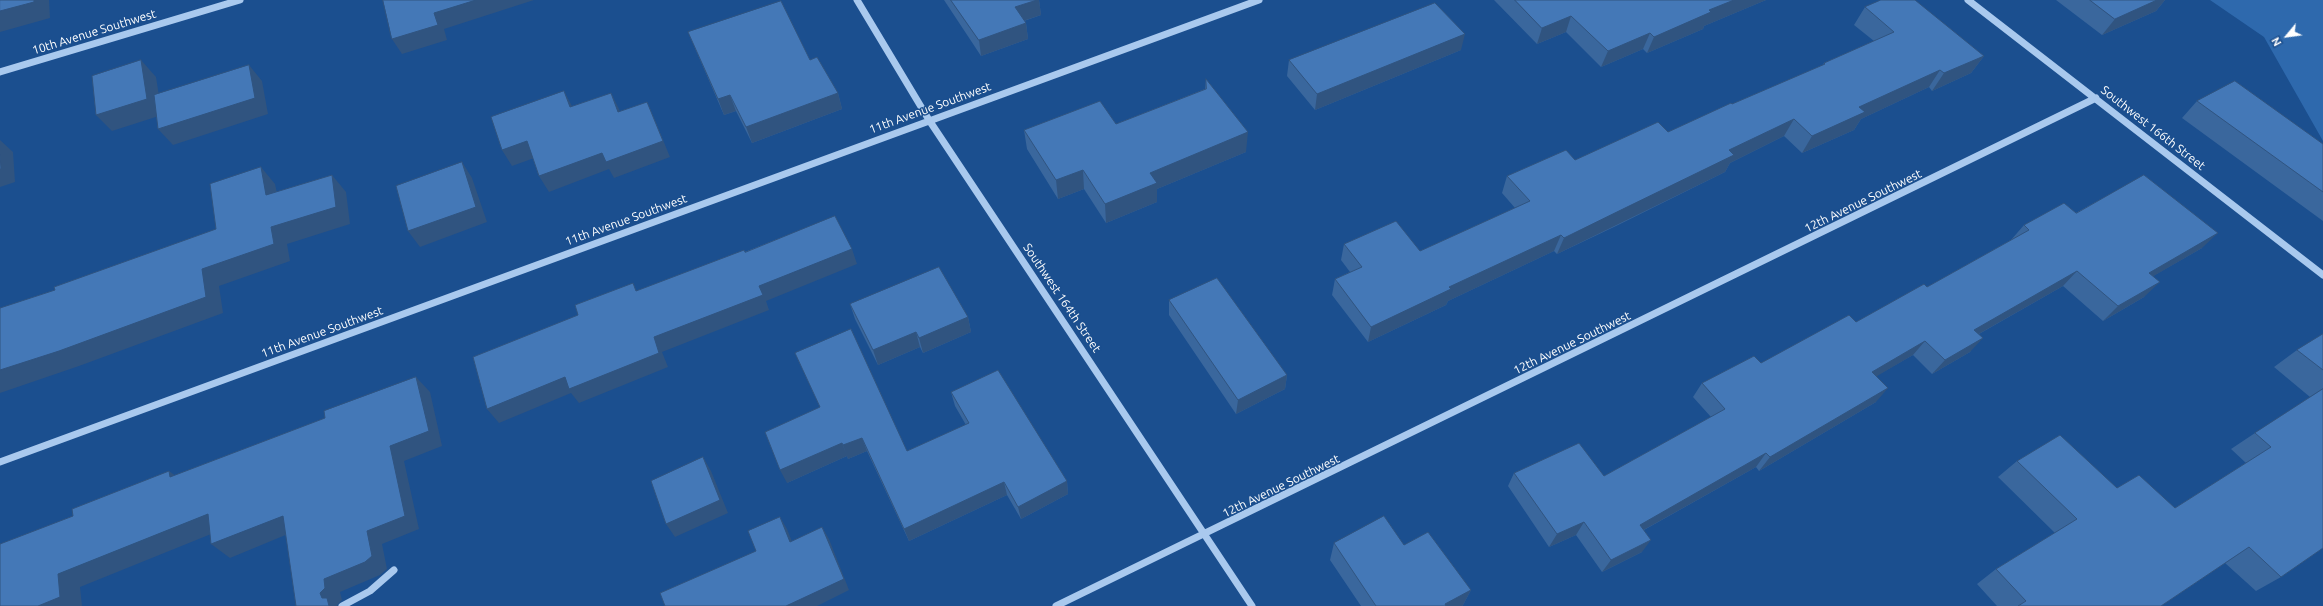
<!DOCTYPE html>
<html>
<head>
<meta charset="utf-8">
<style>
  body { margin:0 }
  #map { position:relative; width:2323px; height:606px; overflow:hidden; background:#1b4f8f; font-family:Ubuntu,sans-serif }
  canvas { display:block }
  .north { position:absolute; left:2267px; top:16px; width:40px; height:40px; -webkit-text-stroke:3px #1b4f8f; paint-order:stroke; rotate:241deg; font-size:11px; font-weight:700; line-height:16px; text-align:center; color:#fff }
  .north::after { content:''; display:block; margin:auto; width:14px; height:18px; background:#fff; clip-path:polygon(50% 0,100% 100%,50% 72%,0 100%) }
</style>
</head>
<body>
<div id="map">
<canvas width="2323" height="606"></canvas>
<div class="north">N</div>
</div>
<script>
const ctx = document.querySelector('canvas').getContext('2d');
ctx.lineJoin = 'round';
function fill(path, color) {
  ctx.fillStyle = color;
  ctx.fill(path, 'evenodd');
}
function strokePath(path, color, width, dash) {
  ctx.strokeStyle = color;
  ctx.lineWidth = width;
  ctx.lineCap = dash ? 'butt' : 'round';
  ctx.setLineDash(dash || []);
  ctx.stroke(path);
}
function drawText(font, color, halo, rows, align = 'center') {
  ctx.font = font + ' Ubuntu,sans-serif';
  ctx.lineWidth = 3;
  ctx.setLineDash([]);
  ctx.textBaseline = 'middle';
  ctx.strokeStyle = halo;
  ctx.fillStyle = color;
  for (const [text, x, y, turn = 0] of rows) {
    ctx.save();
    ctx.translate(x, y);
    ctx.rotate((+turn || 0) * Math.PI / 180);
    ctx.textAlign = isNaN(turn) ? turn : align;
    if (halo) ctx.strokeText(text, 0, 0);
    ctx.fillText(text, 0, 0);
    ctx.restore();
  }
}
fill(new Path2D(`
  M 2210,0 L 2323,0 L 2323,141 L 2264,37 Z`), '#2e69ad');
strokePath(new Path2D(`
  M 857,0 L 929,120 L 1252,606
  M 1968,0 L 2323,275
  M 0,72 L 240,0
  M 0,462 L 1259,0
  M 342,606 L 370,591 L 394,570
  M 1056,606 L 2096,98`), '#a9c9ee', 7);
fill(new Path2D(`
  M 944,0 L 1039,0 L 1041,15 L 1024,21 L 1026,23 L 1028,39 L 981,56 Z
  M 1494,0 L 1766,0 L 1704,26 L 1703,29 L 1647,53 L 1643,49 L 1601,67 L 1566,32 L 1537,44 Z
  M 2056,0 L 2165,0 L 2156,11 L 2102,35 Z
  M 1865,7 L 1984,56 L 1971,73 L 1932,91 L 1929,87 L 1861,119 L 1854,130 L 1802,153 L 1784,136 L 1730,163 L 1725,172 L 1616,226 L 1557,254 L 1554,251 L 1448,301 L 1446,305 L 1368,342 L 1332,295 L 1335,279 L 1350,272 L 1341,260 L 1344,244 L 1420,251 L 1515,208 L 1502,193 L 1507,176 L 1575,160 L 1668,132 L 1822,66 L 1824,63 L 1874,41 L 1854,25 Z
  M 688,32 L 810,60 L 838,93 L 842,109 L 752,143 L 736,111 L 724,115 Z
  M 1461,50 L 1315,110 L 1287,76 L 1289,60 Z
  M 1206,79 L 1246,152 L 1157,189 L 1157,202 L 1106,223 L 1084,189 L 1058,199 L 1027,149 L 1024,130 L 1116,124 L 1205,89 Z
  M 2197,101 L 2323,144 L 2323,221 L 2182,118 Z
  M 2076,213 L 2202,248 L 2153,276 L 2144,297 L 2103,321 L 2063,286 L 1979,334 L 1970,352 L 1932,374 L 1913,355 L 1876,376 L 1876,402 L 1759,471 L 1756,467 L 1644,530 L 1642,552 L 1602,572 L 1576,535 L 1549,547 L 1508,486 L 1514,473 L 1604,476 L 1711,417 L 1693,397 L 1702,383 L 1761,363 L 1856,322 L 1927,287 L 2011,240 L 2024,225 Z
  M 1169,300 L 1287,375 L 1285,389 L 1236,414 L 1169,315 Z
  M 850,304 L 968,317 L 971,332 L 923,353 L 920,347 L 878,365 L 855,319 Z
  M 2323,334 L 2323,548 L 2281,577 L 2256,591 L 2225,563 L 2161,606 L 1997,606 L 1977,584 L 1996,569 L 2055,533 L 1998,477 L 2017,461 L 2117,488 L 2175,508 L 2246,463 L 2231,449 L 2255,433 L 2310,397 L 2274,367 L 2297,350 Z
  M 795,353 L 907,451 L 966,425 L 955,406 L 951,392 L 1067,481 L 1068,494 L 1021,519 L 1007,495 L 909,541 L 867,451 L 848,459 L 847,456 L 787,483 L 820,407 Z
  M 1334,543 L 1471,590 L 1463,605 L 1462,606 L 1361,606 L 1330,560 Z`), '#3a679d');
fill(new Path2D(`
  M 34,0 L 49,0 L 50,18 L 0,32 L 0,11 Z
  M 476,0 L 534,0 L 444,29 L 447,40 L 402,54 L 392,39 L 434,13 Z
  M 1037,0 L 1039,0 L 1041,15 L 1017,23 L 1015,7 Z
  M 1734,0 L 1766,0 L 1704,26 L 1703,29 L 1647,53 L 1654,37 L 1709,10 Z
  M 2157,0 L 2165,0 L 2156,11 L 2102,35 L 2115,19 Z
  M 1571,16 L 1566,32 L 1537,44 L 1542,28 Z
  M 1026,23 L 1028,39 L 981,56 L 979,40 Z
  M 1650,33 L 1643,49 L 1601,67 L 1608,51 Z
  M 1465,34 L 1461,50 L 1315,110 L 1317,94 Z
  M 1984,56 L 1971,73 L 1932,91 L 1944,73 Z
  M 141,60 L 156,77 L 162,115 L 112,131 L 96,115 Z
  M 249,65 L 262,81 L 268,114 L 173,145 L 158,129 Z
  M 1940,70 L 1929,87 L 1861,119 L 1854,130 L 1802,153 L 1812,136 L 1859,107 Z
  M 564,91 L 573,108 L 570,107 Z
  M 611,93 L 619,109 L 626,128 L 618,112 Z
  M 838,93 L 842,109 L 752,143 L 746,127 Z
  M 730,95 L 736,111 L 724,115 L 718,99 Z
  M 647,102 L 654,118 L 670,157 L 614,178 L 609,169 L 549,192 L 539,176 Z
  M 1794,119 L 1784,136 L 1730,163 L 1725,172 L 1557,254 L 1564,238 L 1729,150 Z
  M 1248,132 L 1246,152 L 1157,189 L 1157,202 L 1106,223 L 1105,204 L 1150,173 Z
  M 0,140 L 13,152 L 15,182 L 0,187 Z
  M 527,141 L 537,157 L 512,166 L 502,150 Z
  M 462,162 L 472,178 L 487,222 L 420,247 L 408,231 Z
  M 261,167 L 275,184 L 281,212 L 266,195 Z
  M 1083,170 L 1084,189 L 1058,199 L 1056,180 Z
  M 332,175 L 346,192 L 350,224 L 287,244 L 290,261 L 219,286 L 223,313 L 79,366 L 0,393 L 0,370 L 271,227 Z
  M 2218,233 L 2202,248 L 2133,288 L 2149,273 Z
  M 1561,235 L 1554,251 L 1448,301 L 1446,305 L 1368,342 L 1371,327 L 1449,287 Z
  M 852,249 L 857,264 L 766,301 L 769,310 L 662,352 L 668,367 L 579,403 L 571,393 L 499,423 L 487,409 L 654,337 L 759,286 Z
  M 2077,271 L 2063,286 L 1961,344 L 1974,330 Z
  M 2160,282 L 2144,297 L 2103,321 L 2118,306 Z
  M 968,317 L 971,332 L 923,353 L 919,338 Z
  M 916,332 L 920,347 L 878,365 L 873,350 Z
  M 1983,338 L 1970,352 L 1932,374 L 1945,360 Z
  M 1925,341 L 1913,355 L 1860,386 L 1872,372 Z
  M 1287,375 L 1285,389 L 1236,414 L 1238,400 Z
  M 416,377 L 430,392 L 442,446 L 404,461 L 419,529 L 382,544 L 387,569 L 380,575 L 340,592 L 342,600 L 337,605 L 338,606 L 329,606 L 322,598 L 320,593 L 324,579 L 367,531 L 390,446 Z
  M 1888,388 L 1876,402 L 1759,471 L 1770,457 Z
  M 862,438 L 867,451 L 848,459 L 843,445 Z
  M 842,443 L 847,456 L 787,483 L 780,470 Z
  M 1766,453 L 1756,467 L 1631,537 L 1640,525 Z
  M 703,457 L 711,471 L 728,513 L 675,537 L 666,524 Z
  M 169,471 L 188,485 L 170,477 Z
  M 1067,481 L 1068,494 L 1021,519 L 1018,507 Z
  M 1004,482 L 1007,495 L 909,541 L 904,529 Z
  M 208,514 L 226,528 L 80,587 L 82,606 L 38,606 L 58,574 Z
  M 283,516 L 300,529 L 230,558 L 211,544 Z
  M 780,517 L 787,529 L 797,554 L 790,542 Z
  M 1584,522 L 1576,535 L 1549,547 L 1557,534 Z
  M 822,527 L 829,539 L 849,590 L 817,606 L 786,606 Z
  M 1651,540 L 1642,552 L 1602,572 L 1611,560 Z
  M 1471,590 L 1463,605 L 1462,606 L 1444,606 L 1445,604 Z`), '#305480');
const building = new Path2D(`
  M 0,0 L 34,0 L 34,2 L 0,11 Z
  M 383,0 L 476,0 L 434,13 L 438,25 L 392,39 Z
  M 951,0 L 1037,0 L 1015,7 L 1026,23 L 979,40 Z
  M 1515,0 L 1734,0 L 1709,10 L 1711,12 L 1654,37 L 1650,33 L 1608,51 L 1571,16 L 1542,28 Z
  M 1881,0 L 1915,0 L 1984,56 L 1944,73 L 1940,70 L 1859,107 L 1865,112 L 1812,136 L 1794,119 L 1729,150 L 1734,155 L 1623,209 L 1564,238 L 1561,235 L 1449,287 L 1451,289 L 1371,327 L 1335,279 L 1362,267 L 1344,244 L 1396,221 L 1420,251 L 1530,201 L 1507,176 L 1566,150 L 1575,160 L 1658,122 L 1668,132 L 1731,103 L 1732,104 L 1825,64 L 1824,63 L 1894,32 L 1865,7 Z
  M 2090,0 L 2157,0 L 2115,19 Z
  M 781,1 L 810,60 L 817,57 L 838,93 L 746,127 L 730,95 L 718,99 L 688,32 Z
  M 1435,3 L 1465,34 L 1317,94 L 1289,60 Z
  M 141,60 L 147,99 L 96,115 L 92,76 Z
  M 249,65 L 255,98 L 158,129 L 154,95 Z
  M 1206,79 L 1248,132 L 1150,173 L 1157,183 L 1105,204 L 1083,170 L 1056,180 L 1024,130 L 1100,101 L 1116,124 L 1206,89 Z
  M 2235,81 L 2323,144 L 2323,192 L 2197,101 Z
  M 564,91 L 570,107 L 611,93 L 618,112 L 647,102 L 663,141 L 606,162 L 602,153 L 539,176 L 527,141 L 502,150 L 491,117 Z
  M 0,155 L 1,169 L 0,169 Z
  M 462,162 L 476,207 L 408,231 L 396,186 Z
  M 261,167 L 266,195 L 332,175 L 336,207 L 271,227 L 274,244 L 202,269 L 206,297 L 59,351 L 0,370 L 0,308 L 55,290 L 54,287 L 216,229 L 210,184 Z
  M 2144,175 L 2218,233 L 2149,273 L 2160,282 L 2118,306 L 2077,271 L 1974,330 L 1983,338 L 1945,360 L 1925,341 L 1872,372 L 1888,388 L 1770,457 L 1766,453 L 1640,525 L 1651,540 L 1611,560 L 1584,522 L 1557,534 L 1514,473 L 1579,443 L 1604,476 L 1725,409 L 1702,383 L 1754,356 L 1761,363 L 1849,315 L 1856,322 L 1924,284 L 1927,287 L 2029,230 L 2024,225 L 2064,203 L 2076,213 Z
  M 835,216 L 852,249 L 759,286 L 763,295 L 654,337 L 659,353 L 569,389 L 565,377 L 487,409 L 473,357 L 578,315 L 575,305 L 633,283 L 636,291 L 744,250 L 745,252 Z
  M 939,267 L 968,317 L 919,338 L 916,332 L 873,350 L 850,304 Z
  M 1217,278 L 1287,375 L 1238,400 L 1169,300 Z
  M 851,329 L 907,451 L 969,423 L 951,392 L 998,370 L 1067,481 L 1018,507 L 1004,482 L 904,529 L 862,438 L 843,445 L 842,443 L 780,470 L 765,432 L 820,407 L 795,353 Z
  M 2323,334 L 2323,370 L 2297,350 Z
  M 416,377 L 429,431 L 390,446 L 405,516 L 367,531 L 372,556 L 365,562 L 324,579 L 325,588 L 320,593 L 322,598 L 327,598 L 329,606 L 296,606 L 283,516 L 211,544 L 208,514 L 58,574 L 60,597 L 38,606 L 0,606 L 0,544 L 73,516 L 72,509 L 169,471 L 170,477 L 325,418 L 324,411 Z
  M 2323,389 L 2323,548 L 2281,577 L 2249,547 L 2161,606 L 2018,606 L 2026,601 L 1996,569 L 2077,519 L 2017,461 L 2060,435 L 2117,488 L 2139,475 L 2175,508 L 2271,447 L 2255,433 Z
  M 703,457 L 720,500 L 666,524 L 651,481 Z
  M 1384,516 L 1404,545 L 1428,532 L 1471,590 L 1445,604 L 1446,606 L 1376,606 L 1334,543 Z
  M 780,517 L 790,542 L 822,527 L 844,579 L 786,606 L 665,606 L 660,593 L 756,551 L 748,531 Z`);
fill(building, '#4478b7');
strokePath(building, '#305480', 1);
drawText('12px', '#fff', '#1b4f8f', [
  ["10th Avenue Southwest",94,32,-17],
  ["11th Avenue Southwest",930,108,-20],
  ["Southwest 166th Street",2153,128,38],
  ["12th Avenue Southwest",1863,201,-26],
  ["11th Avenue Southwest",626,220,-20],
  ["Southwest 164th Street",1062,298,56],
  ["11th Avenue Southwest",322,332,-20],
  ["12th Avenue Southwest",1572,343,-26],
  ["12th Avenue Southwest",1281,486,-26]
]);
</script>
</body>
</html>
